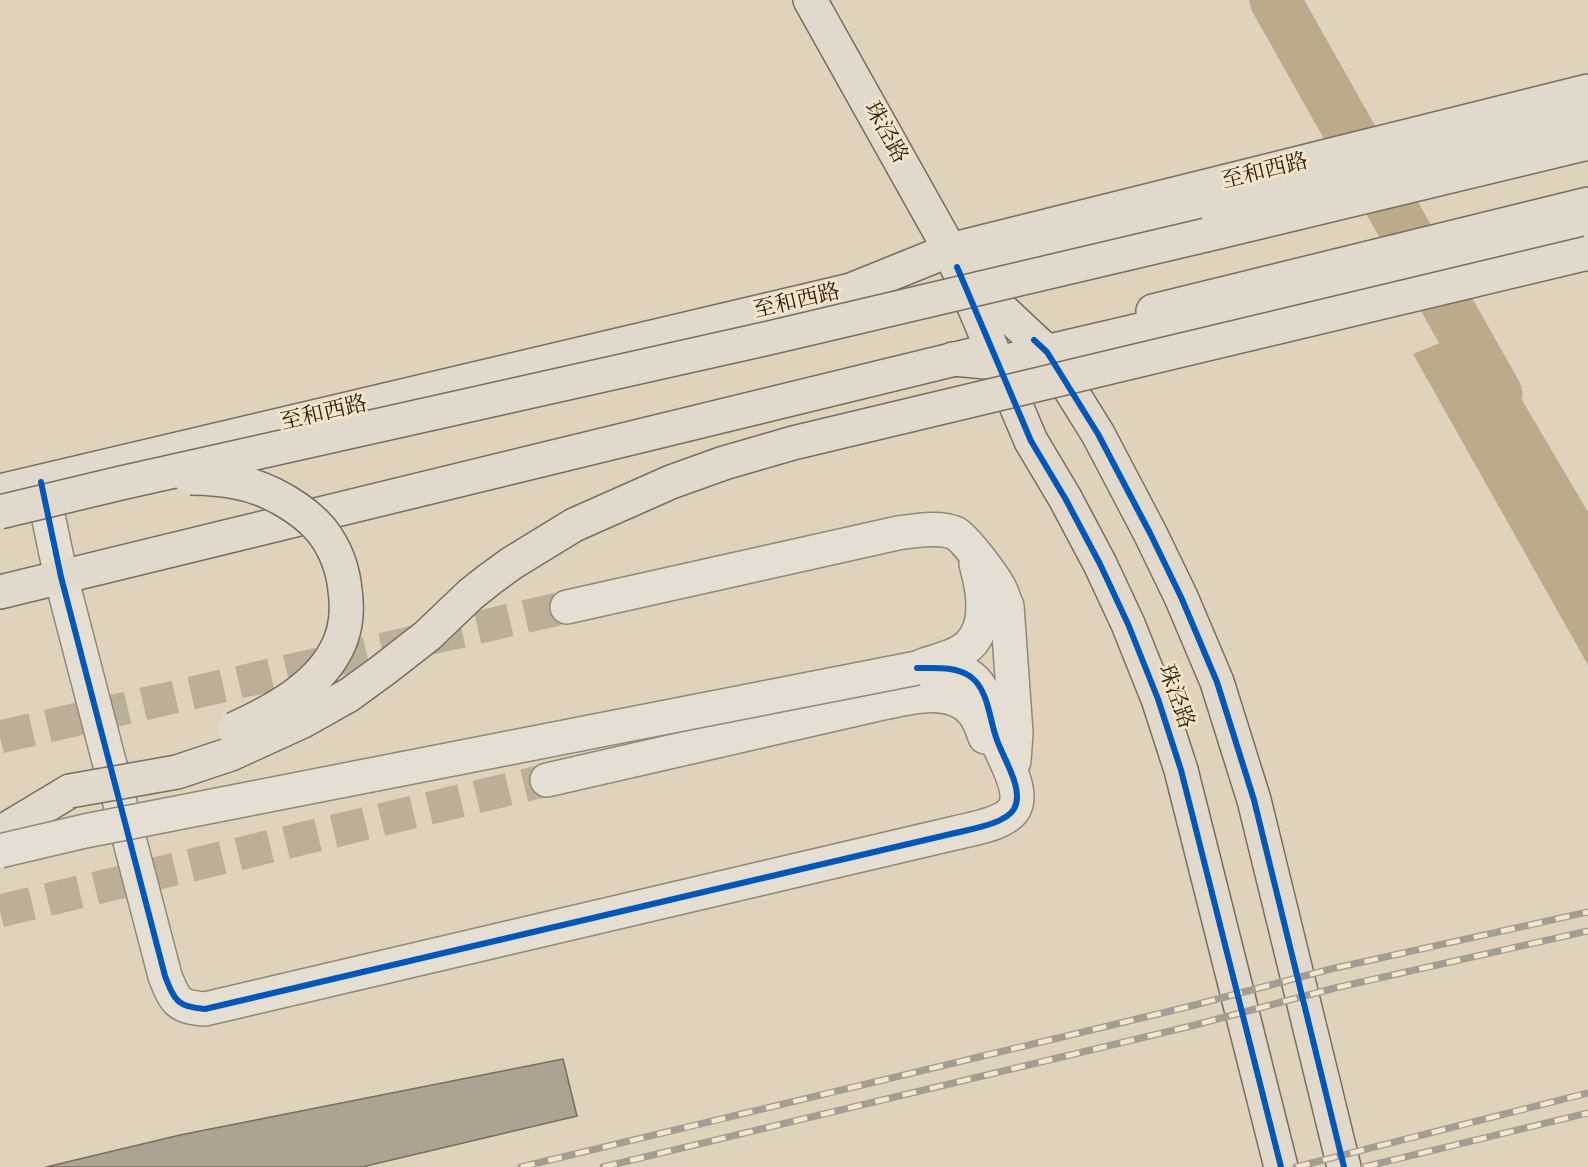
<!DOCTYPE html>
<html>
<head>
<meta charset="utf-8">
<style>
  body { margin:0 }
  canvas { display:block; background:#dfd3bc }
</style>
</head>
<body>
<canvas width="1588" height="1167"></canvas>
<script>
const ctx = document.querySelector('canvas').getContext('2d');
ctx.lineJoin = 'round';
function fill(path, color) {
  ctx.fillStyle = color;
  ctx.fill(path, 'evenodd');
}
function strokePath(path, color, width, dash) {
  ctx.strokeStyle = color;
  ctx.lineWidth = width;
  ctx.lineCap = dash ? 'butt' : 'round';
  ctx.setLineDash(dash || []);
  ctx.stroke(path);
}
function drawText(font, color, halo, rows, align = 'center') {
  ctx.font = font + ' "IM FELL French Canon","Noto Serif SC",serif';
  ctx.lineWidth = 5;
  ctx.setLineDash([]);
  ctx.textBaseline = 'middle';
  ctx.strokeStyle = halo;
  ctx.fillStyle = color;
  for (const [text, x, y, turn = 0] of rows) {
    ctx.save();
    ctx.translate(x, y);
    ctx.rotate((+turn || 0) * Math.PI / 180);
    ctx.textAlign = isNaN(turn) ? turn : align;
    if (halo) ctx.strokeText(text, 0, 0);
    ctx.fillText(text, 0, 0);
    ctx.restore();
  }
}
fill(new Path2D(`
  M 1479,327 L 1588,512 L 1588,665 L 1413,354 Z`), '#bcaa8b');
strokePath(new Path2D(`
  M 1275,0 L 1497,394`), '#bcaa8b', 51);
const building = new Path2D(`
  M 563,1059 L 577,1116 L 362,1167 L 46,1167 L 180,1135 Z`);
fill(building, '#aca392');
strokePath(building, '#796f61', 1.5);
strokePath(new Path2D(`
  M 0,737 L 567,607
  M 0,911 L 547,780`), '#bcaf98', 33, [33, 16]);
const street = new Path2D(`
  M 41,482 L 61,577 L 165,976 C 175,1001 177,1007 205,1009 L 955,833 C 971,829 1005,824 1014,809 C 1025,790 1003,758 997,740 C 989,719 989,691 971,677 C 956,666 935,668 917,668
  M 567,607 L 898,533 C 914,531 939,526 955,533 C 965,538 994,577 1000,589 C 1003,594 1004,601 1007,606 L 1016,733 L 1014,761
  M 924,665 C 936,661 949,658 960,652 C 991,635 984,592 976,564
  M 547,780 L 870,706 C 901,700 949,683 973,712 C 979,719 982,728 985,737`);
const primary = new Path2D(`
  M 810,0 L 950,250 L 1031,441 L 1065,498 L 1100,564 L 1128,624 L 1158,699 L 1181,770 L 1281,1167
  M 967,277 L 1047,352 L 1098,434 L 1150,533 L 1181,597 L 1217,682 L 1254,800 L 1344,1167
  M 1153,311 L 1588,204
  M 0,491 L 851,290 L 950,250 L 1588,91
  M 0,592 L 980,353`);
const highway = new Path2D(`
  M 1206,235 L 1588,143
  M 957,267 L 1588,112
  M 953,359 L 998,363 L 1376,275 L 1588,220
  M 0,833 L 70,791`);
strokePath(street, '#918879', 36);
strokePath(primary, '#796f61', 36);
strokePath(highway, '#796f61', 36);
strokePath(street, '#e5dfd3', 33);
strokePath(primary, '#e1dacc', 33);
strokePath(highway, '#e1dacc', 33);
const rail = new Path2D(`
  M 521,1167 L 1187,1007 L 1331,969 L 1588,912
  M 603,1167 L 1191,1026 L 1335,988 L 1588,931
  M 1296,1167 L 1588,1093
  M 1364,1167 L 1588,1113`);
strokePath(rail, '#a49d92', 7);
strokePath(rail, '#f3e6ca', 4.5, [14]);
const streetBridge = new Path2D(`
  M 0,851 L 85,831 L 917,668`);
const highwayBridge = new Path2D(`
  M 190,478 C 207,478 223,479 240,483 C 268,488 304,509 322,531 C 335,548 343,569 345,590 C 348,611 346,633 335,652 C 315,689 271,712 234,729
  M 0,512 L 121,483 L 769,338 L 1206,235
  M 70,791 L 177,772 L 231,754 L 301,722 L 349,695 L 382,671 L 427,636 L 471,594 L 490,579 L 512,563 L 574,525 L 671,482 L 724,463 L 793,443 L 1588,253`);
strokePath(streetBridge, '#918879', 36, []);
strokePath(highwayBridge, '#796f61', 36, []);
strokePath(streetBridge, '#e5dfd3', 33);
strokePath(highwayBridge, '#e1dacc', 33);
strokePath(new Path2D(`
  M 957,267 L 1031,441 L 1065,498 L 1100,564 L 1128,624 L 1158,699 L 1181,770 L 1281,1167
  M 1034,340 L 1047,352 L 1098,434 L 1150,533 L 1181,597 L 1217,682 L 1254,800 L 1344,1167
  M 41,482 L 61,577 L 165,976 C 175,1001 177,1007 205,1009 L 955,833 C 971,829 1005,824 1014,809 C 1025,790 1003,758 997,740 C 989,719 989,691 971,677 C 956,666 935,668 917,668`), '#0057b8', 6);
drawText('22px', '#321d0a', '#f3e6ca', [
  ["珠泾路",885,133,61],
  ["至和西路",1265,172,-14],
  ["至和西路",797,302,-13],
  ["至和西路",324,414,-13],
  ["珠泾路",1175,697,70]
]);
</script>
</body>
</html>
